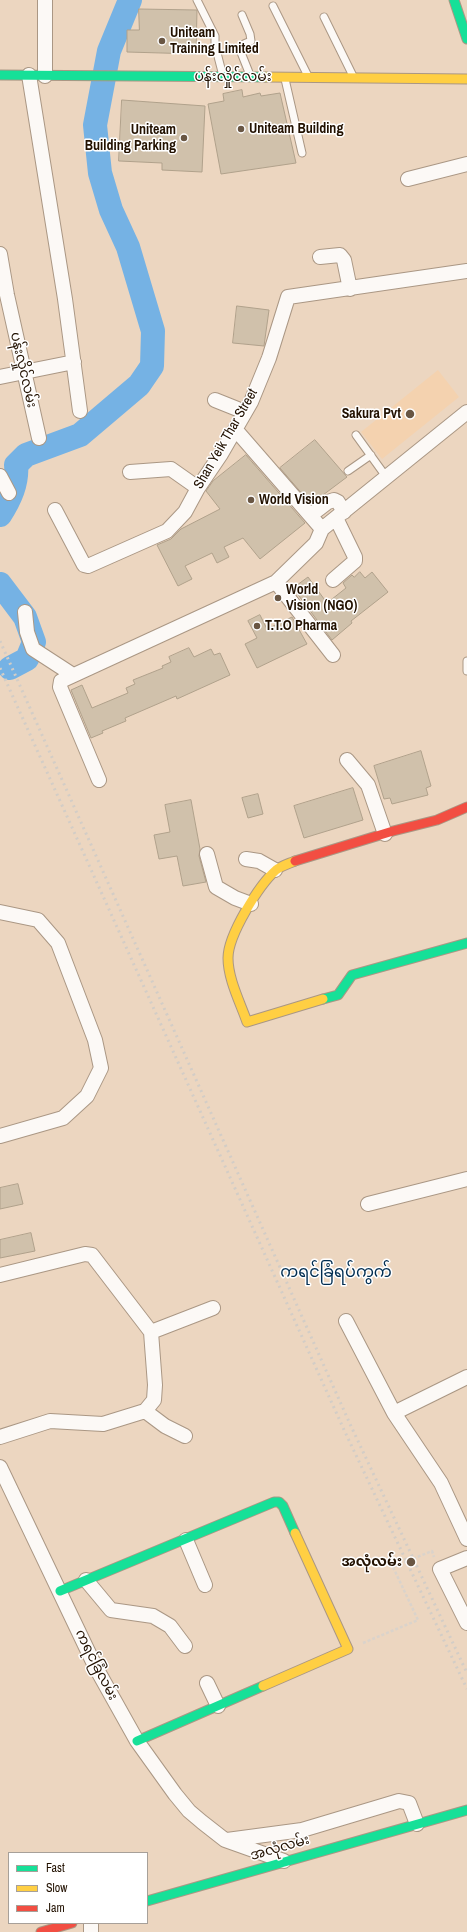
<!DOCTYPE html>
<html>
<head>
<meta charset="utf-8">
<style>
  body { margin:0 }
  #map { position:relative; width:467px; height:1932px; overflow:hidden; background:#ecd6c0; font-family:"Archivo Narrow",sans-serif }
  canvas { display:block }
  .legend { position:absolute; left:8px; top:1852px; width:140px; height:72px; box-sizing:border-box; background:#fff; border:1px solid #a7a099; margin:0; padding:5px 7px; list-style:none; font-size:12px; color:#210 }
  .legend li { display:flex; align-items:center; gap:8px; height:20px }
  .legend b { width:20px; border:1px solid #a7a099 }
</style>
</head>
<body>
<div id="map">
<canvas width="467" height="1932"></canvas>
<ul class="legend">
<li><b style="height:5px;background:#16e098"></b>Fast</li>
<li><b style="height:5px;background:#ffcf43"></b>Slow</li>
<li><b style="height:5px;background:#f24e42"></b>Jam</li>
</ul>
</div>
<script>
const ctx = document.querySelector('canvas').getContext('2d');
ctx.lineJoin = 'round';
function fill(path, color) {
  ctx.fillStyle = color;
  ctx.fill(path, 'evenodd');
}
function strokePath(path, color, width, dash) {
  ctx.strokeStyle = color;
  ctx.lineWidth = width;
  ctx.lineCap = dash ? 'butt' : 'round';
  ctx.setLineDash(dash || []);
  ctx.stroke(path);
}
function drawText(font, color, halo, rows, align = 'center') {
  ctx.font = font + ' "Archivo Narrow","Noto Sans Myanmar",sans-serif';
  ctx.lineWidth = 3;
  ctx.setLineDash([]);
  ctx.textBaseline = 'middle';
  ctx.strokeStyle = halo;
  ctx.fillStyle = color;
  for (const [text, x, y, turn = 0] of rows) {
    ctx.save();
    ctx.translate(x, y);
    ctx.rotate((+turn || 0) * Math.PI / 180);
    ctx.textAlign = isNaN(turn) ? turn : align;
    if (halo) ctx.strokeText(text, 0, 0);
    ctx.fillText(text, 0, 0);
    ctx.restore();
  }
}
fill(new Path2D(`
  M 438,370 L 459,397 L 382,459 L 361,432 Z`), '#f4d2af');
strokePath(new Path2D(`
  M 0,515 C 10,500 18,483 16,465 L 26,455 L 80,435 L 139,385 L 152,366 L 153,331 L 128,247 L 111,210 L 100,173 L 95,125 L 109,51 L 130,0
  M 0,584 L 25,617 L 34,642 L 27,659 L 10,668`), '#75b2e4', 24);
const building = new Path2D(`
  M 139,9 L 197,10 L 196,54 L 127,52 L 127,30 L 139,30 Z
  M 242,90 L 243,97 L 260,93 L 261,96 L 280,93 L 296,163 L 221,174 L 208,104 L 224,101 L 223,94 Z
  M 122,100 L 205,106 L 202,172 L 162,170 L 162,163 L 119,161 Z
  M 237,306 L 269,310 L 264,346 L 233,343 Z
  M 315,440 L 347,477 L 311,504 L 280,468 Z
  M 246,455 L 305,523 L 260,559 L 243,538 L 224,547 L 229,557 L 217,563 L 212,553 L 185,566 L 192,579 L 178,586 L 157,545 L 171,539 L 181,529 L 220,509 L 206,491 L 213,481 Z
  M 360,572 L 365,578 L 372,572 L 388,592 L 351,621 L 352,623 L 332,640 L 293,588 L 308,577 L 327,603 L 346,588 L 343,583 L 352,575 L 354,577 Z
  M 260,615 L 267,629 L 292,617 L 307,644 L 257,668 L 245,644 L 257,638 L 248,621 Z
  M 189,648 L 194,657 L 211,649 L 214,655 L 220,653 L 230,675 L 177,699 L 176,696 L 125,718 L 126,721 L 102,731 L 103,733 L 91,738 L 71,690 L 82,685 L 92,708 L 128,693 L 126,688 L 135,684 L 133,680 L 163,668 L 162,666 L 171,662 L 169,657 Z
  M 421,751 L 431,786 L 426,788 L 428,795 L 392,804 L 390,798 L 384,799 L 374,766 Z
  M 353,788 L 363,820 L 304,838 L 294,806 Z
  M 258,794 L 263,814 L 248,818 L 242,798 Z
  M 191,800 L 200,849 L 199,856 L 206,882 L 183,886 L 177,856 L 159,859 L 154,835 L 170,832 L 165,805 Z
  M 18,1184 L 23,1204 L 0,1209 L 0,1188 Z
  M 31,1233 L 35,1251 L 0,1258 L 0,1240 Z`);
fill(building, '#d0c1ab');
strokePath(building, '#b0a18b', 1);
const lane = new Path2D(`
  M 197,0 L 215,36 L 215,45 L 223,76
  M 273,6 L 308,76
  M 242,15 L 250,34 L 251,41 L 244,44 L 240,50 L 250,75
  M 324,17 L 353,76
  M 285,79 L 302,153
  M 356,435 L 387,478
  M 348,471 L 371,455
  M 467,661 L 467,671`);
const street = new Path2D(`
  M 45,0 L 45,76
  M 29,75 L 65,299 L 80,411
  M 408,179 L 467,164
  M 0,254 L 7,295 L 39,438
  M 320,257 L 340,255 L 344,260 L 350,289
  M 0,377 L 74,362
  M 215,400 L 245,412
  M 235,429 L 322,529
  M 130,472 L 171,469 L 198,488
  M 0,476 L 9,493
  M 55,510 L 84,565 L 88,566 L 167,531 L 185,512 L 198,488 L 221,454 L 251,402 L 269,358 L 288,297 L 467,271
  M 311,515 L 328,502 L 334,500 L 338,502 L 344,512
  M 333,580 L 355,561 L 355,557 L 336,518
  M 276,582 L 333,655
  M 25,612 L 27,632 L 33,649 L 73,675
  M 347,760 L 368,785 L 385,834
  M 99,780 L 60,687 L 61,681 L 276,582 L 316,543 L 322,529 L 467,412
  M 207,854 L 216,887 L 235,898 L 251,904
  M 246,859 L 259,861 L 275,870
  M 0,912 L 38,920 L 58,943 L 95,1040 L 101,1068 L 87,1096 L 63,1118 L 0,1136
  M 368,1204 L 467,1179
  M 0,1275 L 85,1254 L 92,1255 L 151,1332 L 155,1385 L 154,1400 L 145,1411 L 103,1424 L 50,1421 L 0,1437
  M 346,1321 L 394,1413 L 441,1483 L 467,1539
  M 151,1332 L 213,1308
  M 145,1411 L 165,1426 L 185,1436
  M 394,1413 L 467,1377
  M 0,1467 L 95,1666 L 137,1741 L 175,1794 L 189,1811 L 202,1822 L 225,1840 L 284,1861
  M 186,1540 L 205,1585
  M 467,1558 L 440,1569 L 467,1623
  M 86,1580 L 111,1610 L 153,1616 L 170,1626 L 185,1646
  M 207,1683 L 218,1706
  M 227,1840 L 302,1830 L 399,1801 L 409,1803 L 417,1824
  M 91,1923 L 91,1932`);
const fast = new Path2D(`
  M 454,0 L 467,39
  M 0,75 L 265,77
  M 323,999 L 338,995 L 352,975 L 467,943
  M 60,1591 L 274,1502 L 279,1502 L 283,1506 L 295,1533
  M 137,1741 L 263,1686
  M 147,1901 L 467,1810`);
const slow = new Path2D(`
  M 265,77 L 467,79
  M 295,861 C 288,864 281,866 276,870 C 259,885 228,935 228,958 C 228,979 240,1002 247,1022 L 323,999
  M 263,1686 L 348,1649 L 295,1533`);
const jam = new Path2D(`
  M 295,861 L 393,831 L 437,820 L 467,807
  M 41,1932 L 72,1923`);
strokePath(lane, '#aa9784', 9);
strokePath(street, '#aa9784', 16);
strokePath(fast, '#aa9784', 11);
strokePath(slow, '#aa9784', 11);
strokePath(jam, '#aa9784', 11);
strokePath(new Path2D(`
  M 363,1643 L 418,1620 L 393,1567 L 432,1551 L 434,1557`), '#dad3cb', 2.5, [3, 2]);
strokePath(lane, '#fcf9f6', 7);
strokePath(street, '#fcf9f6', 14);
strokePath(fast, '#16e098', 9);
strokePath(slow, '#ffcf43', 9);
strokePath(jam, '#f24e42', 9);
strokePath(new Path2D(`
  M 0,641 L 350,1424 L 467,1673
  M 0,668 L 345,1432 L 467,1689`), '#d3cdc6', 3, [2, 4]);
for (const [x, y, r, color] of [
  [162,41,4,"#695643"],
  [241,129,4,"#695643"],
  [184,138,4,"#695643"],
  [410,414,5,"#695643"],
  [251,500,4,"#695643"],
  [278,598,4,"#695643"],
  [257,626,4,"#695643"],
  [411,1562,5,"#695643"]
]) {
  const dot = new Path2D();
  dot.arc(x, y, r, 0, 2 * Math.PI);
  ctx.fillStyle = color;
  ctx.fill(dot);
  strokePath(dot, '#fff', 1.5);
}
drawText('bold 14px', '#210', '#fff', [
  ["Uniteam",170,33],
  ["Training Limited",170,49],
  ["Uniteam Building",249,129],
  ["Uniteam",176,130,"right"],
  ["Building Parking",176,146,"right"],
  ["Sakura Pvt",401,414,"right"],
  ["World Vision",259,500],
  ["World",286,590],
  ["Vision (NGO)",286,606],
  ["T.T.O Pharma",265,626],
  ["အလုံလမ်း",402,1562,"right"]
], 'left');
drawText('14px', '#210', '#fff', [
  ["ပန်းလှိုင်လမ်း",233,77],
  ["ပန်းလှိုင်လမ်း",23,370,77],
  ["Shan Yeik Thar Street",226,439,-60],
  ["ကရင်ခြံလမ်း",96,1665,63],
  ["အလုံလမ်း",280,1848,-16]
]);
drawText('16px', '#002d51', '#fff', [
  ["ကရင်ခြံရပ်ကွက်",336,1273]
]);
</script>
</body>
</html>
